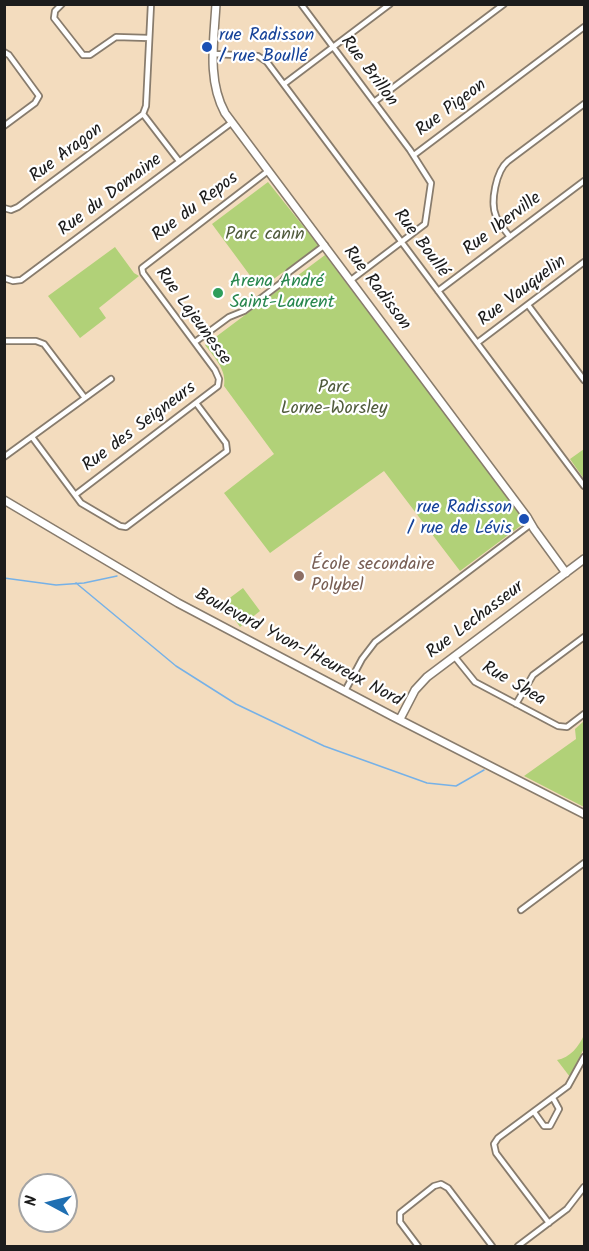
<!DOCTYPE html>
<html>
<head>
<meta charset="utf-8">
<style>
  body { margin:0 }
  #map { position:relative; width:589px; height:1251px; overflow:hidden; background:#f3dcbe; font-family:Kalam,sans-serif }
  canvas { display:block }
  .frame { position:absolute; inset:0; border:6px solid #1c1c1c; pointer-events:none }
  .north { position:absolute; left:18px; top:1173px; width:60px; height:60px; box-sizing:border-box; background:#fff; border:2px solid #a4a4a4; border-radius:50%; rotate:277deg; font-size:16px; font-weight:700; line-height:24px; text-align:center; color:#1c1c1c }
  .north::after { content:''; display:block; margin:auto; width:21px; height:27px; background:#1f6fb2; clip-path:polygon(50% 0,100% 100%,50% 72%,0 100%) }
</style>
</head>
<body>
<div id="map">
<canvas width="589" height="1251"></canvas>
<div class="frame"></div>
<div class="north">N</div>
</div>
<script>
const ctx = document.querySelector('canvas').getContext('2d');
ctx.lineJoin = 'round';
function fill(path, color) {
  ctx.fillStyle = color;
  ctx.fill(path, 'evenodd');
}
function strokePath(path, color, width, dash) {
  ctx.strokeStyle = color;
  ctx.lineWidth = width;
  ctx.lineCap = dash ? 'butt' : 'round';
  ctx.setLineDash(dash || []);
  ctx.stroke(path);
}
function drawText(font, color, halo, rows, align = 'center') {
  ctx.font = font + ' Kalam,sans-serif';
  ctx.lineWidth = 4.5;
  ctx.setLineDash([]);
  ctx.textBaseline = 'middle';
  ctx.strokeStyle = halo;
  ctx.fillStyle = color;
  for (const [text, x, y, turn = 0] of rows) {
    ctx.save();
    ctx.translate(x, y);
    ctx.rotate((+turn || 0) * Math.PI / 180);
    ctx.textAlign = isNaN(turn) ? turn : align;
    if (halo) ctx.strokeText(text, 0, 0);
    ctx.fillText(text, 0, 0);
    ctx.restore();
  }
}
fill(new Path2D(`
  M 268,182 L 319,246 L 260,289 L 212,224 Z
  M 115,247 L 134,273 L 139,276 L 99,308 L 106,318 L 80,338 L 48,296 Z
  M 325,255 L 524,519 L 523,524 L 460,571 L 384,471 L 270,553 L 224,493 L 274,454 L 224,386 C 227,370 214,357 205,345 Z
  M 584,449 L 584,479 L 570,459 Z
  M 243,588 L 260,611 L 240,627 L 223,603 Z
  M 584,721 L 584,807 L 524,776 L 576,739 L 575,729 Z
  M 584,1035 L 584,1048 L 570,1077 L 557,1060 C 570,1058 579,1046 584,1035 Z`), '#b1d178');
strokePath(new Path2D(`
  M 4,578 L 56,585 L 84,583 L 117,576
  M 76,583 L 176,666 L 236,704 L 324,746 L 427,783 L 456,786 L 484,770`), '#76b1e7', 1.5);
const street = new Path2D(`
  M 62,4 L 55,11 L 54,18 L 83,55 L 90,55 L 116,37 L 149,38
  M 151,4 L 146,106 L 143,114 L 179,161
  M 301,4 L 410,150 L 431,183 L 425,224 L 351,280
  M 4,52 L 9,55 L 39,96 L 35,103 L 4,126
  M 213,54 L 258,56 L 267,62 L 584,486
  M 284,84 L 390,4
  M 374,102 L 504,4
  M 414,155 L 584,27
  M 4,208 L 11,210 L 18,207 L 143,114
  M 510,237 C 505,230 499,224 496,216 C 490,202 496,171 508,161 L 584,104
  M 4,278 L 13,281 L 21,280 L 231,123
  M 438,291 L 584,181
  M 528,305 L 584,380
  M 4,341 L 36,341 L 44,344 L 85,398
  M 195,342 L 229,317 L 244,311 L 264,296 L 281,283 L 289,272 L 325,245
  M 477,343 L 584,262
  M 32,437 L 81,503 L 120,526 L 126,527 L 227,451 L 226,443 L 196,403
  M 4,457 L 111,379
  M 75,495 L 218,386 L 219,379 L 215,370 L 143,273 L 142,268 L 268,171
  M 454,656 L 475,682 L 558,726 L 567,727 L 584,714
  M 345,691 L 362,659 L 375,642 L 531,524
  M 516,704 L 533,675 L 584,637
  M 521,910 L 584,863
  M 534,1112 L 544,1126 L 550,1126 L 559,1109 L 553,1098
  M 549,1223 L 496,1153 L 494,1144 L 498,1138 L 568,1086 L 584,1057
  M 418,1246 L 400,1222 L 400,1213 L 434,1186 L 441,1184 L 448,1188 L 492,1246
  M 518,1246 L 567,1209 L 584,1187`);
const secondary = new Path2D(`
  M 216,4 C 214,41 207,80 225,113 L 527,517 L 534,529 L 566,573
  M 4,500 L 178,603 L 392,716 L 584,814
  M 400,719 L 415,690 L 427,677 L 584,559`);
strokePath(street, '#887c6d', 8);
strokePath(secondary, '#887c6d', 10);
strokePath(street, '#fff', 4.5);
strokePath(secondary, '#fff', 7);
for (const [x, y, r, color] of [
  [207,47,6,"#1a4fb4"],
  [218,293,6,"#2e9e5b"],
  [524,519,6,"#1a4fb4"],
  [299,576,6,"#8d6e63"]
]) {
  const dot = new Path2D();
  dot.arc(x, y, r, 0, 2 * Math.PI);
  ctx.fillStyle = color;
  ctx.fill(dot);
  strokePath(dot, '#fff', 2);
}
drawText('18px', '#164399', '#fff', [
  ["rue Radisson",219,37],
  ["/ rue Boullé",219,58],
  ["rue Radisson",512,509,"right"],
  ["/ rue de Lévis",512,530,"right"]
], 'left');
drawText('18px', '#1c1c1c', '#fff', [
  ["Rue Brillon",368,72,53],
  ["Rue Pigeon",452,109,-37],
  ["Rue Aragon",67,154,-37],
  ["Rue du Domaine",111,196,-37],
  ["Rue du Repos",196,208,-37],
  ["Rue Iberville",503,225,-37],
  ["Rue Boullé",420,244,53],
  ["Rue Radisson",376,289,53],
  ["Rue Vauquelin",523,292,-37],
  ["Rue Lajeunesse",192,317,54],
  ["Rue des Seigneurs",140,428,-37],
  ["Rue Lechasseur",476,621,-37],
  ["Boulevard Yvon-l'Heureux Nord",298,649,28],
  ["Rue Shea",513,685,30]
]);
drawText('18px', '#505b3c', '#fff', [
  ["Parc canin",265,236],
  ["Parc",334,389],
  ["Lorne-Worsley",334,410]
]);
drawText('18px', '#27864d', '#fff', [
  ["Arena André",230,283],
  ["Saint-Laurent",230,304]
], 'left');
drawText('18px', '#785e54', '#fff', [
  ["École secondaire",311,566],
  ["Polybel",311,587]
], 'left');
</script>
</body>
</html>
